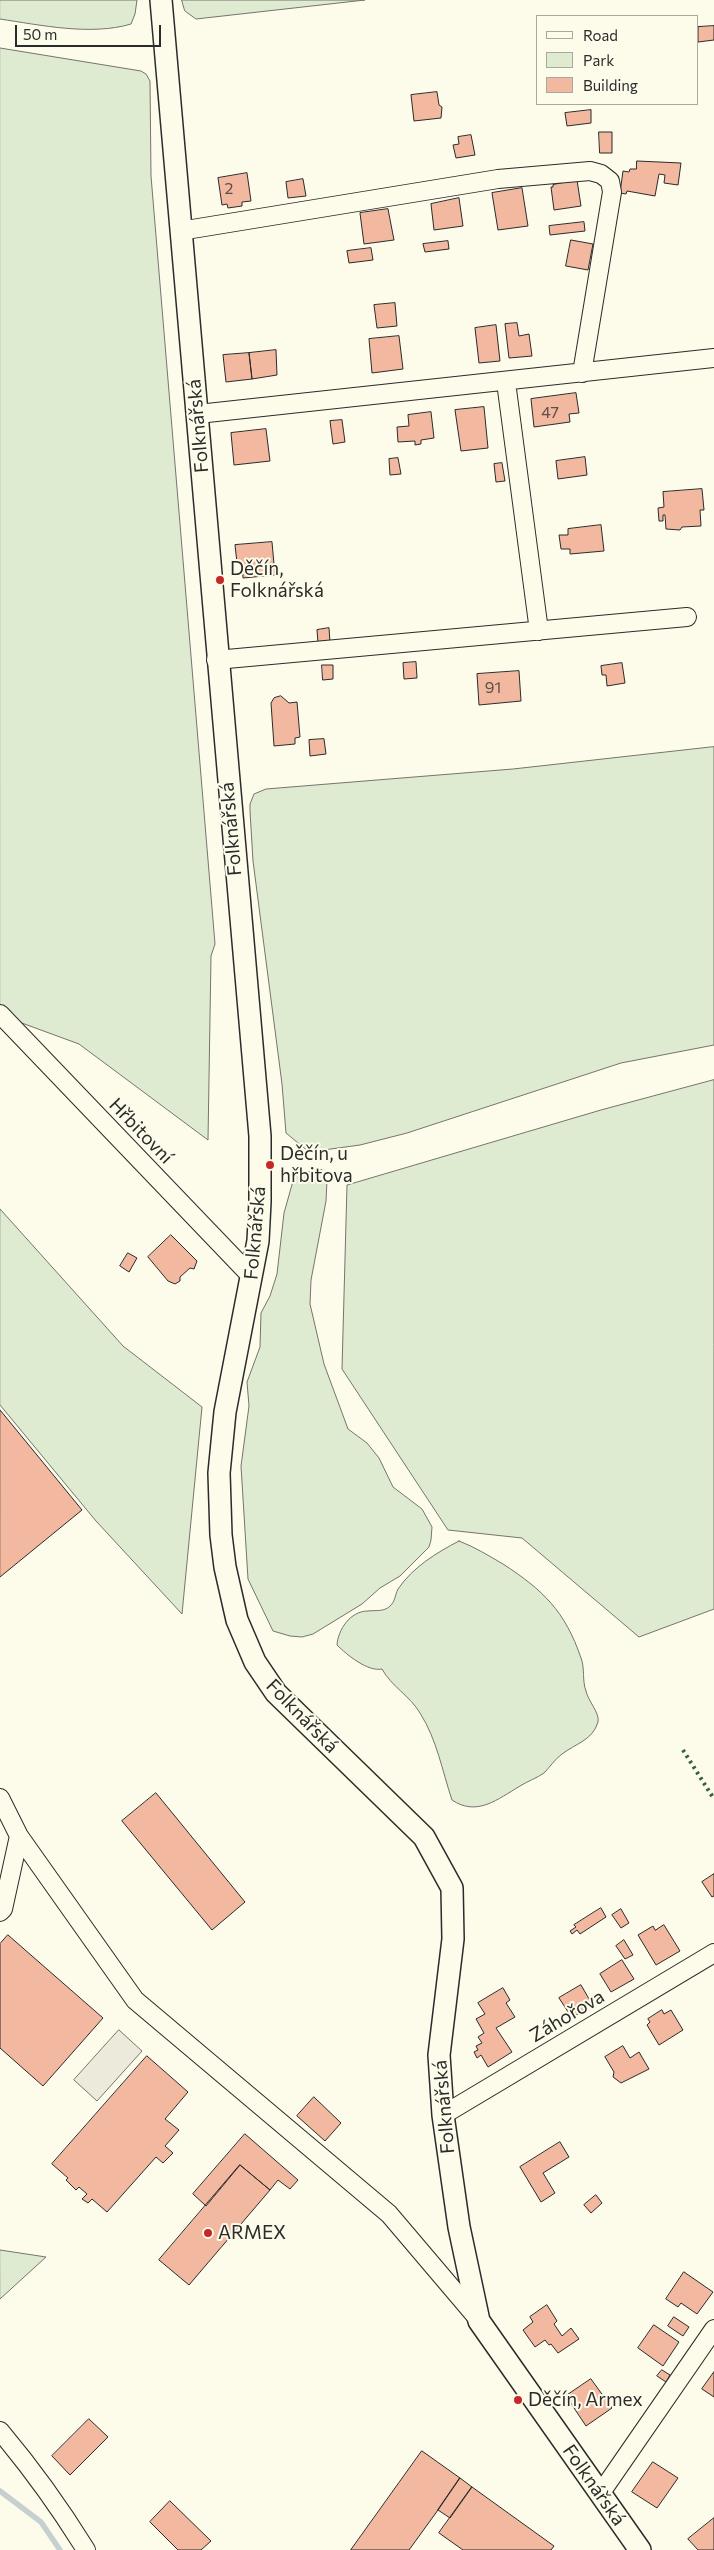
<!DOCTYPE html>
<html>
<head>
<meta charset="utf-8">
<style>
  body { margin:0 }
  #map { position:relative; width:714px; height:2550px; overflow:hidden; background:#fdfbea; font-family:Commissioner,sans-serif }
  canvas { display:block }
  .legend { position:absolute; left:536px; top:15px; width:162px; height:90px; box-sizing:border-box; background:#fdfbea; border:1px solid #a9a89e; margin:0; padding:6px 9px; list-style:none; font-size:15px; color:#2b2b2b }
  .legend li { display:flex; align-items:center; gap:10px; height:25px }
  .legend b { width:25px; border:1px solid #a9a89e }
  .scale { position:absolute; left:15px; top:25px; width:146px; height:22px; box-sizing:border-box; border:2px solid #2b2b2b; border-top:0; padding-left:6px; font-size:15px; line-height:18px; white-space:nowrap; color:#2b2b2b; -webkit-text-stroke:4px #fdfbea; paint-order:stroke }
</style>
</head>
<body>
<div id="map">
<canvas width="714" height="2550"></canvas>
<ul class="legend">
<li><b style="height:6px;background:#fdfbea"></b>Road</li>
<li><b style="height:14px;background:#deebd1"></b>Park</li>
<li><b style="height:14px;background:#f2b8a0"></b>Building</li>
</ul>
<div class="scale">50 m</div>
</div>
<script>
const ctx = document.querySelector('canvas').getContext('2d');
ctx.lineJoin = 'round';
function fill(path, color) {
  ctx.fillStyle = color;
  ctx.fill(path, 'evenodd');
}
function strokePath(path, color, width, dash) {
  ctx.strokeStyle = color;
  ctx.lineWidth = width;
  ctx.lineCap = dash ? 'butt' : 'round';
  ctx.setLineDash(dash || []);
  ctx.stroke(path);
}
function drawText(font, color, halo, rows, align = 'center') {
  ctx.font = font + ' Commissioner,sans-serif';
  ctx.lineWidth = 4;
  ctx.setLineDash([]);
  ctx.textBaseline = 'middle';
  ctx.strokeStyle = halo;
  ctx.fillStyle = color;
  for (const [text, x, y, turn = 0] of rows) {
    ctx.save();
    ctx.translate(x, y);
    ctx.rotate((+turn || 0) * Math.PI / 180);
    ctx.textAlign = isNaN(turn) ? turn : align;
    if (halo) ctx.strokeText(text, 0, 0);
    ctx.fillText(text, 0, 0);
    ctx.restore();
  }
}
const green = new Path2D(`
  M 0,0 L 137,0 L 135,14 L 131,24 C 91,36 40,25 0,19 Z
  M 182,0 L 365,0 L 196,19 L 185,11 Z
  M 0,48 L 141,71 L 146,74 L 150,81 L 151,176 L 215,944 L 211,956 L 208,1140 L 79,1044 L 0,1015 Z
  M 714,747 L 714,1045 L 621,1063 L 407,1133 L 360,1145 L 309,1152 L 286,1133 L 282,1084 L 253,861 L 250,811 L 250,804 L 254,794 L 266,789 L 513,769 Z
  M 714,1080 L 714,1609 L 639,1637 L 522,1538 L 448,1530 L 342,1369 L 347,1185 L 601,1110 Z
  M 322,1170 L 327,1180 L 326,1201 L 311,1280 L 310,1304 L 324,1364 L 348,1429 L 367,1443 L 379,1458 L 393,1487 L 422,1509 L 432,1527 L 431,1540 L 429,1547 L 400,1576 L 380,1588 L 362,1604 L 313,1634 L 302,1637 L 290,1636 L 273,1631 L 248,1579 L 241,1466 L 249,1406 L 247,1382 L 260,1347 L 261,1313 L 270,1296 L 277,1274 L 284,1213 L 295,1174 Z
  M 0,1209 L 123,1346 L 202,1407 L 182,1614 L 96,1521 L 0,1405 Z
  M 459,1541 C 475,1547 489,1556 503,1564 C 543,1590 565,1611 581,1658 C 585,1668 582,1681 586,1691 C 588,1701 600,1713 598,1722 C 593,1740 575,1744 562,1754 C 555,1759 550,1767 544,1773 C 537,1778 528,1781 520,1786 C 498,1799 477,1817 452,1800 C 442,1770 437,1740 420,1713 C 410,1696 391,1686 382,1669 C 368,1672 347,1655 337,1645 C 338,1630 350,1611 368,1611 C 376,1610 384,1612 390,1606 C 395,1602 395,1595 398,1589 C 413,1567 436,1553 459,1541 Z
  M 0,2250 L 46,2257 L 0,2299 Z`);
fill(green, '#deebd1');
strokePath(green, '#74746e', 1);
const parking = new Path2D(`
  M 119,2030 L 142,2051 L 97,2101 L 74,2080 Z`);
fill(parking, '#eceadb');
strokePath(parking, '#74746e', 1);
strokePath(new Path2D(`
  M 0,2491 L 41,2522 L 60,2550`), '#c7d0d0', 5.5);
const building = new Path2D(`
  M 714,26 L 714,40 L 698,42 L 698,27 Z
  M 437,92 L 439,105 L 442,107 L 441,118 L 414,121 L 411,95 Z
  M 591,110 L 591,123 L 567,126 L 565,113 Z
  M 599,132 L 612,132 L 612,153 L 600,153 Z
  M 471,135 L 475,155 L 456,158 L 453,145 L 459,144 L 458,137 Z
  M 637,161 L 681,163 L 678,185 L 664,183 L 665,175 L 659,174 L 655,196 L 627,191 L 626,194 L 620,193 L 623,171 L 629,172 L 630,169 L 636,169 Z
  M 247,173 L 251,201 L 242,202 L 242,206 L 228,208 L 227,204 L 222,205 L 218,178 Z
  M 303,179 L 306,196 L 288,198 L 286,182 Z
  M 577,180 L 581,206 L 554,210 L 551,187 L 553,187 L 553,185 Z
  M 522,188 L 528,226 L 498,230 L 492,193 Z
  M 459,198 L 463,226 L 434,230 L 431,204 Z
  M 388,209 L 394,240 L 364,244 L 360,213 Z
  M 584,222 L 585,231 L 550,235 L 549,226 Z
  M 571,240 L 593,244 L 588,270 L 566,266 Z
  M 448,241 L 449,249 L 425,252 L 423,244 Z
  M 371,248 L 373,260 L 349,263 L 347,251 Z
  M 395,303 L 397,326 L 377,328 L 374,305 Z
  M 517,323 L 519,336 L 529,334 L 532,356 L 509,358 L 505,324 Z
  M 496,325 L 500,361 L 479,363 L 475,328 Z
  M 399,336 L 403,369 L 372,373 L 369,339 Z
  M 276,350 L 277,375 L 252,379 L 249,353 Z
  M 249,353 L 252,379 L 226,382 L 223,355 Z
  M 576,393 L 579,413 L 569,414 L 570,422 L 534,427 L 531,399 Z
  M 484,407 L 488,448 L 461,451 L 455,410 Z
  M 431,412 L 434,438 L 421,440 L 421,444 L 415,445 L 415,441 L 398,442 L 397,427 L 409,426 L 408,415 Z
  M 342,420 L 345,442 L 333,444 L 330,421 Z
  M 266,429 L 270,461 L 234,465 L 231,433 Z
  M 585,457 L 587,475 L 558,479 L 556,461 Z
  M 398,458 L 401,474 L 390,475 L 389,459 Z
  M 502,463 L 505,481 L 496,482 L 494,464 Z
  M 702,489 L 704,510 L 700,510 L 701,526 L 682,527 L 680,530 L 666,529 L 665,515 L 663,515 L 663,521 L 659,521 L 658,508 L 664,507 L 663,492 Z
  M 601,525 L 604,551 L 570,554 L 570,549 L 561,549 L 559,535 L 568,535 L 568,529 Z
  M 272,542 L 275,575 L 243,578 L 242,562 L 237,563 L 235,545 Z
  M 329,628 L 330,642 L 318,643 L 317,630 Z
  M 416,662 L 417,678 L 404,679 L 403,663 Z
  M 622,663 L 625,683 L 607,686 L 606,675 L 602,675 L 601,666 Z
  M 322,665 L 333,665 L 333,679 L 323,680 Z
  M 519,671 L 521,701 L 479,705 L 477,674 Z
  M 281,696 L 289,703 L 297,702 L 300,737 L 295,738 L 295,744 L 274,746 L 271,703 L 274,698 Z
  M 324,739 L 326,754 L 310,756 L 309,740 Z
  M 171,1235 L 197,1261 L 194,1269 L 190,1268 L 180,1277 L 180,1281 L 175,1284 L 168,1281 L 148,1257 Z
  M 128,1253 L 137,1258 L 129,1272 L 120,1266 Z
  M 0,1410 L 82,1510 L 0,1577 Z
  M 156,1793 L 245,1902 L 212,1930 L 122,1821 Z
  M 714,1874 L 714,1896 L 712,1897 L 702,1882 Z
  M 601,1908 L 606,1917 L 580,1934 L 577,1930 L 572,1934 L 570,1931 L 576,1927 L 574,1925 Z
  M 621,1909 L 629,1923 L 621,1928 L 612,1915 Z
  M 664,1925 L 680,1951 L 656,1965 L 638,1935 L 653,1926 L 655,1930 Z
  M 8,1935 L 103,2018 L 43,2086 L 0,2048 L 0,1944 Z
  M 624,1940 L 633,1955 L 625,1959 L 616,1946 Z
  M 622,1960 L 634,1979 L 611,1992 L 600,1974 Z
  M 581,1985 L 592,2004 L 572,2018 L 559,1998 Z
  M 503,1988 L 510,2000 L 506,2003 L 515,2017 L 496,2028 L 512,2052 L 488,2067 L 481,2055 L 477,2058 L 474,2052 L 478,2050 L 476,2046 L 482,2043 L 478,2037 L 484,2033 L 476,2019 L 485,2014 L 478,2003 Z
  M 662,2010 L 664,2014 L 671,2010 L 683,2030 L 659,2045 L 647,2025 L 650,2022 L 648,2019 Z
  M 623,2046 L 630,2058 L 639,2052 L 649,2069 L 621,2083 L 613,2077 L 614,2072 L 605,2057 Z
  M 147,2056 L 188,2092 L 165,2119 L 179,2130 L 165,2146 L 173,2153 L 163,2163 L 156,2157 L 107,2212 L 92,2199 L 88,2203 L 82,2199 L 87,2194 L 79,2187 L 76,2190 L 66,2180 L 68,2178 L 52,2164 Z
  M 314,2097 L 341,2123 L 325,2141 L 297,2116 Z
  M 245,2134 L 298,2180 L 290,2189 L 278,2180 L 270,2190 L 240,2165 L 206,2206 L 193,2194 Z
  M 560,2142 L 569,2157 L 543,2173 L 555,2193 L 541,2202 L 520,2167 Z
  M 240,2165 L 270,2190 L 189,2285 L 159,2260 Z
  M 596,2195 L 602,2203 L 591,2213 L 584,2205 Z
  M 684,2272 L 713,2292 L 697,2314 L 681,2303 L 678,2307 L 666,2299 Z
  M 547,2305 L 557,2321 L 554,2324 L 562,2336 L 571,2328 L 579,2339 L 558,2353 L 551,2344 L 549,2345 L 545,2340 L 535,2347 L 523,2330 L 533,2322 L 530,2317 Z
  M 674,2317 L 689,2327 L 683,2336 L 668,2326 Z
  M 654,2325 L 679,2342 L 663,2366 L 638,2348 Z
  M 662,2370 L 670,2375 L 666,2382 L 657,2376 Z
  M 714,2372 L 714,2397 L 702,2389 Z
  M 591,2379 L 612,2408 L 586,2426 L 566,2396 Z
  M 89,2419 L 108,2437 L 70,2475 L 52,2456 Z
  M 422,2451 L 460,2478 L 438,2510 L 409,2550 L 351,2550 Z
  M 653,2462 L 678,2478 L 657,2508 L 632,2492 Z
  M 460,2478 L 472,2487 L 450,2518 L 438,2510 Z
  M 472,2487 L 554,2546 L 551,2550 L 463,2550 L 439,2533 Z
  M 170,2501 L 211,2541 L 201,2550 L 178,2550 L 150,2522 Z
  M 714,2518 L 714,2550 L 698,2550 L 688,2539 Z`);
fill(building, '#f2b8a0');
strokePath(building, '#2b2b2b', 1);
const minor = new Path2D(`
  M 180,231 L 498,179 L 590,171 L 601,174 L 610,181 L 612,192 L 582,373
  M 506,382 L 539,631
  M 198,414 L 714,358
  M 216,660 L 687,617
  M 0,1014 L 252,1277
  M 0,1798 L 19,1836 L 135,2000 L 389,2214 L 479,2320
  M 0,1912 L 3,1909 L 19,1836
  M 443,2115 L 714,1953
  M 0,2431 C 32,2469 60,2508 86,2550
  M 600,2494 L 714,2329`);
const tertiary = new Path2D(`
  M 161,0 C 195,379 224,758 260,1136 L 260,1202 L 258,1241 L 225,1412 L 219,1473 L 221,1535 L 225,1567 L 237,1620 L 255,1662 L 276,1693 L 424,1837 L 452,1888 L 453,1939 L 439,2055 L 443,2115 L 459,2227 L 479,2321 L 640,2550`);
strokePath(minor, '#2b2b2b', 20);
strokePath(tertiary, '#2b2b2b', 24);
strokePath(minor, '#fdfbea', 18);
strokePath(tertiary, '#fdfbea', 21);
strokePath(new Path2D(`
  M 683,1750 L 714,1799`), '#34623c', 4, [2.5, 4]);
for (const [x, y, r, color] of [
  [220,580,5,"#c62828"],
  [270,1165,5,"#c62828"],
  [208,2233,5,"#c62828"],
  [518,2400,5,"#c62828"]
]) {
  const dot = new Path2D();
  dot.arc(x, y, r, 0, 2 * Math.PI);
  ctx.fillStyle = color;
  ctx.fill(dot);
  strokePath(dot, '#fdfbea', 2);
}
drawText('16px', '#5d4e48', null, [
  ["2",229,189],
  ["47",550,413],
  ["91",493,688]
]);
drawText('19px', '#2b2b2b', '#fdfbea', [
  ["Folknářská",198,426,-95],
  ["Folknářská",231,829,-95],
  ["Hřbitovní",141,1131,46],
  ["Folknářská",255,1233,-85],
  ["Folknářská",302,1716,46],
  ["Záhořova",567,2016,-31],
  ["Folknářská",444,2107,-95],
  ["Folknářská",594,2485,55]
]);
drawText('19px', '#2b2b2b', '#fdfbea', [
  ["Děčín,",230,569],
  ["Folknářská",230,591],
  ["Děčín, u",280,1154],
  ["hřbitova",280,1176],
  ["ARMEX",218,2233],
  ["Děčín, Armex",528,2400]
], 'left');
</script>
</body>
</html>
